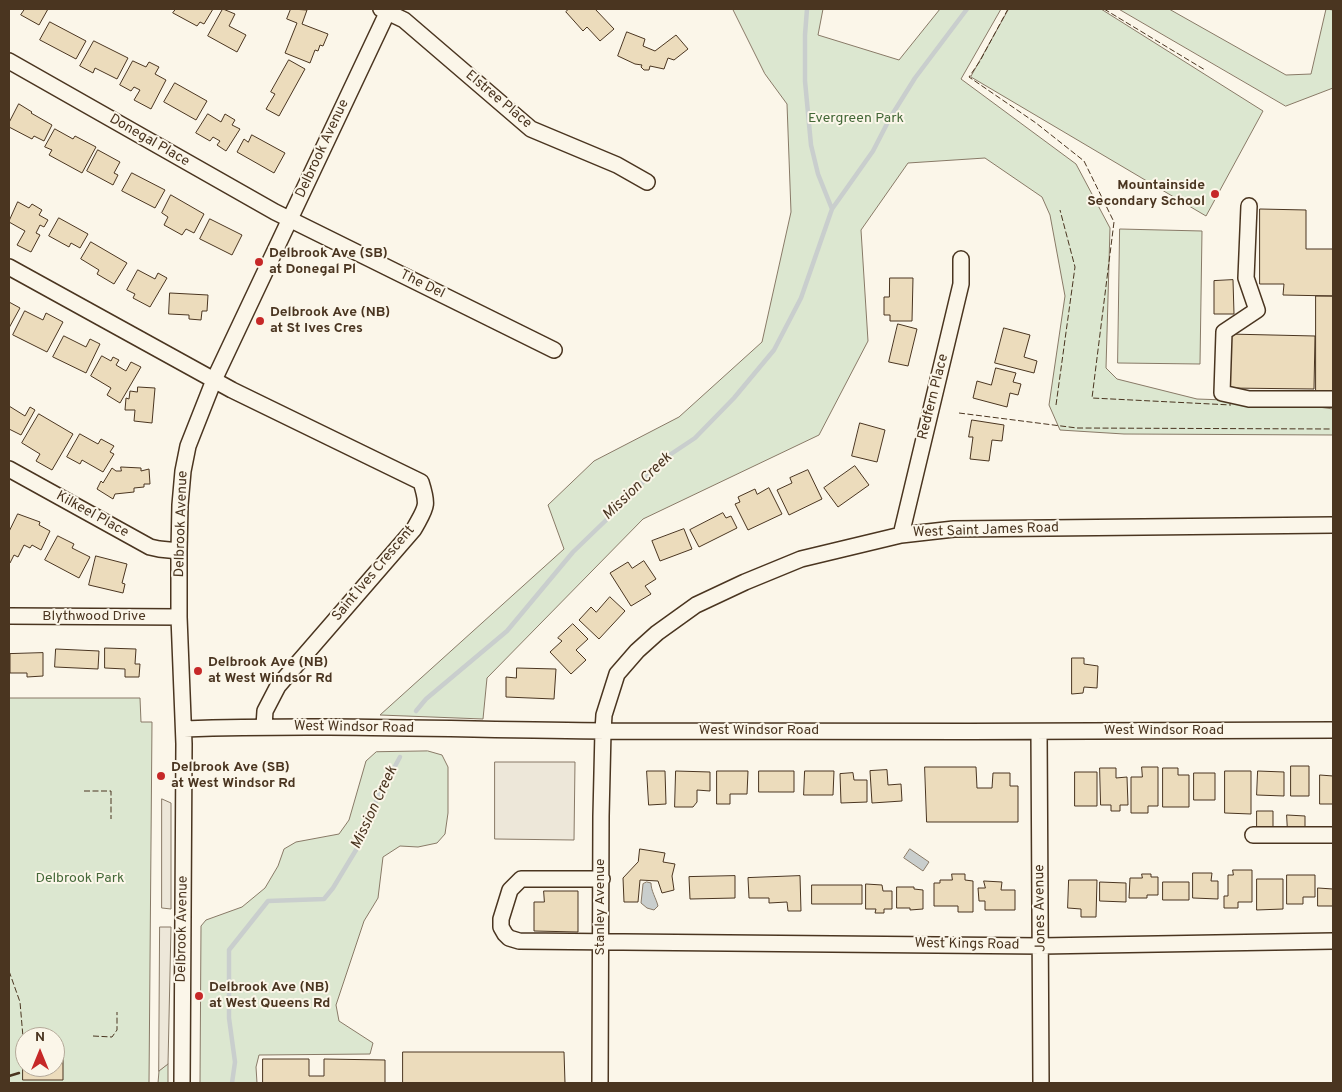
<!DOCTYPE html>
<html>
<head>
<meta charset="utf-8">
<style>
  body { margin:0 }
  #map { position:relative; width:1342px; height:1092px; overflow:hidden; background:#fbf6e9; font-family:Overpass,sans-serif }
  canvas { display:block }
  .frame { position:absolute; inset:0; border:10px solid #4a3520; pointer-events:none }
  .north { position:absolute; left:15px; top:1027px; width:50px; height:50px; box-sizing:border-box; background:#fbf6e9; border:1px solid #b4a999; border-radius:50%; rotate:0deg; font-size:14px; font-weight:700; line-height:20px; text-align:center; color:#4a3520 }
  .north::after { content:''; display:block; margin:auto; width:18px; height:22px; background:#c62828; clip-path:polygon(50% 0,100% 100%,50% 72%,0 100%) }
</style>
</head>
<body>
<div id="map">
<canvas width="1342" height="1092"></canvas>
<div class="frame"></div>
<div class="north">N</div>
</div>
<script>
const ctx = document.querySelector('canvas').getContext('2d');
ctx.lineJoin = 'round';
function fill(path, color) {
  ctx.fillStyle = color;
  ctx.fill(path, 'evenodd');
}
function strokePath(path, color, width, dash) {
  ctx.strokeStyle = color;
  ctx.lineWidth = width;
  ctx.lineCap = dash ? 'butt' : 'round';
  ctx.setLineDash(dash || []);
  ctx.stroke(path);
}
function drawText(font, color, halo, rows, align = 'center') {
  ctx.font = font + ' Overpass,sans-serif';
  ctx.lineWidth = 4;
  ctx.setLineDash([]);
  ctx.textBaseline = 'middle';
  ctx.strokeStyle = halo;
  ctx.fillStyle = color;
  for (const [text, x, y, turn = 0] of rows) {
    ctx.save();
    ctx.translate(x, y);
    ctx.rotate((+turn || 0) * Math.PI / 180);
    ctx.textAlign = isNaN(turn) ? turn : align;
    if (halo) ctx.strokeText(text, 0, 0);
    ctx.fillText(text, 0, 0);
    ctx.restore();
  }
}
const green = new Path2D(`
  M 733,9 L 823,9 L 818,35 L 899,60 L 940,9 L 1001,9 L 961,79 L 1076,164 L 1110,228 L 1106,368 L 1117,379 L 1197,399 L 1282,402 L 1333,409 L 1333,435 L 1124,434 L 1060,430 L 1049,405 L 1065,296 L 1050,215 L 1042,197 L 985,158 L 908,163 L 861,230 L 868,341 L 819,435 L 643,519 L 487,678 L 483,719 L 380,715 L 564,549 L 548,505 L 594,461 L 679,417 L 762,342 L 791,212 L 787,104 L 765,74 Z
  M 1009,9 L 1101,9 L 1263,111 L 1206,216 L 971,77 Z
  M 1119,9 L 1169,9 L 1286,75 L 1311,74 L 1326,9 L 1333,10 L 1333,88 L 1286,106 Z
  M 1120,229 L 1202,231 L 1200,364 L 1118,363 Z
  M 9,698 L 140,698 L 141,722 L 152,722 L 149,1083 L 9,1083 ZM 25,1037 L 55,1037 L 55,1067 L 25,1067 Z
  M 428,751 L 442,755 L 448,767 L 448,813 L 445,834 L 437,843 L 418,847 L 400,846 L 383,857 L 378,898 L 364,921 L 336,1005 L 339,1021 L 373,1043 L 370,1054 L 259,1055 L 256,1067 L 257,1083 L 200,1083 L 201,926 L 206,920 L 242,907 L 265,888 L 278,866 L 284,849 L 296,842 L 339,834 L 349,820 L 366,761 L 376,752 Z
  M 168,1064 L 168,1083 L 158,1083 L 159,1071 Z`);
fill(green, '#dce7d0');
strokePath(green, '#887966', 1);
const parking = new Path2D(`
  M 495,762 L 575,762 L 574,840 L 495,839 Z
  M 162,799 L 171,803 L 171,909 L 162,908 Z
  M 160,927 L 171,927 L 168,1064 L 159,1071 Z`);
fill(parking, '#ede7d9');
strokePath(parking, '#887966', 1);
const water = new Path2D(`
  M 910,849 L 929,862 L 923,871 L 904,858 Z
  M 647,882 L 651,883 C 651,891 656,898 658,906 L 654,910 L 647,908 L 641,903 L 643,884 Z`);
fill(water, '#c9cecd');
strokePath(water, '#887966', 1);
strokePath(new Path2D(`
  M 807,9 L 805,35 L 805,81 L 811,145 L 818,174 L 832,209
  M 416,711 L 426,699 L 507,631 L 573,552 L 629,498 L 662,460 L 695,438 L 734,398 L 774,350 L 801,298 L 832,209 L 873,151 L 890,118 L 915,78 L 967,9
  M 232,1083 L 235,1062 L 229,1018 L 229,950 L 268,901 L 324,899 L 333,888 L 359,845 L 376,801 L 400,757`), '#c9cecd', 4.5);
const building = new Path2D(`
  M 25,9 L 48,9 L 39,25 L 21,15 Z
  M 176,9 L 213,9 L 204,24 L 200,22 L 197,26 L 173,13 Z
  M 223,9 L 235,14 L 229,26 L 246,35 L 237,52 L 208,36 Z
  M 291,9 L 307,10 L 302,24 L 328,34 L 323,46 L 320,45 L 318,51 L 315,50 L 310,63 L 285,53 L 297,23 L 287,19 Z
  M 569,9 L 595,9 L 614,29 L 600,41 L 587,27 L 583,31 L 566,12 Z
  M 50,22 L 86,41 L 76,59 L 40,40 Z
  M 627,32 L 645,39 L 643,46 L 655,51 L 676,35 L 688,49 L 674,60 L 668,58 L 664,69 L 650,66 L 649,70 L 644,70 L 641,67 L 642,65 L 635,64 L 618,56 Z
  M 94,41 L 128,58 L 117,79 L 95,68 L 93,73 L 80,66 Z
  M 289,60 L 305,69 L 279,116 L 266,109 L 275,94 L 271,92 Z
  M 133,61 L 146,67 L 149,62 L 159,67 L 155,74 L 166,80 L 151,109 L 134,100 L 140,90 L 134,87 L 131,91 L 120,85 Z
  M 175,83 L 207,101 L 196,120 L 164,102 Z
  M 19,104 L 32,112 L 31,113 L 52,125 L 44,141 L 34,136 L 32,139 L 9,127 L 9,123 Z
  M 208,114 L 221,122 L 225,114 L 235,120 L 232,125 L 240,129 L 226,151 L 217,145 L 220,141 L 213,137 L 210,141 L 196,133 Z
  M 55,129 L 73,139 L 75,136 L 96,147 L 82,173 L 49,155 L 52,150 L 45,147 Z
  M 252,135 L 285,153 L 274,173 L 237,152 L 244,139 L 248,142 Z
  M 98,150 L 120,162 L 114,173 L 118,175 L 113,185 L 87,171 Z
  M 132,173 L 165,190 L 155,208 L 122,191 Z
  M 171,195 L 204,214 L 194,233 L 186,229 L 182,235 L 164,225 L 168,217 L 162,213 Z
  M 18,202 L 29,208 L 32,204 L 42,210 L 39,215 L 48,220 L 44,227 L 40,225 L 36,233 L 40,235 L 31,252 L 17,245 L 25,231 L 9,222 Z
  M 1260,209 L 1306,210 L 1306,249 L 1333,249 L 1333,296 L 1283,295 L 1284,284 L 1260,284 Z
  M 59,218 L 88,234 L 80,248 L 71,243 L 69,247 L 49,236 Z
  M 210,219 L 242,235 L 232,255 L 200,239 Z
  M 91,242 L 127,263 L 114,284 L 97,274 L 99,270 L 81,259 Z
  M 138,270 L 155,279 L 158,273 L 167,278 L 150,307 L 133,298 L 135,294 L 127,290 Z
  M 890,278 L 913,278 L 912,321 L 890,321 L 890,315 L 884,315 L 884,297 L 889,297 Z
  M 1233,280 L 1234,314 L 1214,314 L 1214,281 Z
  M 170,293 L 208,295 L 207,311 L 202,311 L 201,320 L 189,319 L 189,315 L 169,314 Z
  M 1316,296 L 1333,296 L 1333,394 L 1316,394 Z
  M 9,302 L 20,308 L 9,328 Z
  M 25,311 L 43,320 L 46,313 L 63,322 L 47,352 L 13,335 Z
  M 898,324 L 917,329 L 908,366 L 889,362 Z
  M 1004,328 L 1030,335 L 1024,357 L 1037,361 L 1034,373 L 995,363 Z
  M 1228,334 L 1315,336 L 1314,389 L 1227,388 Z
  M 64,336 L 86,347 L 90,339 L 100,344 L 86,373 L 53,357 Z
  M 102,356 L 111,361 L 113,357 L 119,360 L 116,365 L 126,371 L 131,362 L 141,367 L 120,403 L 107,395 L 111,388 L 91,376 Z
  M 996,368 L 1016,373 L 1013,382 L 1021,384 L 1018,395 L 1010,393 L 1007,407 L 973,398 L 977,381 L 991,385 Z
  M 138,387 L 155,388 L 152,423 L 134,421 L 135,410 L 125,410 L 126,398 L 129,399 L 130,391 L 137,392 Z
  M 9,406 L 25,416 L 30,407 L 35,410 L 21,435 L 9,429 Z
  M 39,414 L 73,434 L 52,470 L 36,461 L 40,454 L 22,443 Z
  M 972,420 L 1004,425 L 1002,441 L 992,440 L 989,461 L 970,459 L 973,437 L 969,437 Z
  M 860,423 L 885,430 L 877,462 L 852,456 Z
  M 80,434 L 98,444 L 101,439 L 114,446 L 110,452 L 114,454 L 103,472 L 82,460 L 80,464 L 67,457 Z
  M 855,466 L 869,485 L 838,507 L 824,488 Z
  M 121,467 L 141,468 L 141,471 L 149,469 L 150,484 L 144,484 L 144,487 L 134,488 L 134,492 L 115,494 L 113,499 L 97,489 L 101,481 L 103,483 L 112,468 L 116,471 L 121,471 Z
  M 808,470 L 822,499 L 789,515 L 777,490 L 792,483 L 790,478 Z
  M 769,488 L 782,514 L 748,530 L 735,504 L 740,502 L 738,497 L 755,489 L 757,494 Z
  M 723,513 L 726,518 L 731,516 L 737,528 L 699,547 L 690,530 Z
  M 18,514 L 40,522 L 39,525 L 50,531 L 41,550 L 32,545 L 30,548 L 24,545 L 18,557 L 14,555 L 10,563 L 9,562 L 9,532 Z
  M 684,529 L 692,549 L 660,561 L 652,541 Z
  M 58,536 L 74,544 L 72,548 L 90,557 L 79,578 L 45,560 Z
  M 96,556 L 127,564 L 122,583 L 125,584 L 123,593 L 89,585 Z
  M 644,561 L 656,579 L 645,586 L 651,594 L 631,606 L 610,573 L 628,562 L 632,568 Z
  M 610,597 L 625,611 L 599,639 L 579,620 L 591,607 L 596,612 Z
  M 573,624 L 588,639 L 576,650 L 586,660 L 571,674 L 550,652 L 562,641 L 558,638 Z
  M 105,648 L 136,649 L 135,664 L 140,664 L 139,677 L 125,677 L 125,669 L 105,668 Z
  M 56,649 L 99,651 L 98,669 L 55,667 Z
  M 43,653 L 43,676 L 27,677 L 27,673 L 10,673 L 10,654 Z
  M 1072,658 L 1084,658 L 1084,664 L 1098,666 L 1097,688 L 1084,687 L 1083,693 L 1072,694 Z
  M 517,668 L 556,669 L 554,699 L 506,697 L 506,677 L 516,678 Z
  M 1291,766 L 1309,766 L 1309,796 L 1291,796 Z
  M 925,767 L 976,767 L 977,788 L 992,788 L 993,773 L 1010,773 L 1010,786 L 1018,786 L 1018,822 L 927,822 Z
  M 1142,767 L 1158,767 L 1158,806 L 1148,806 L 1148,813 L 1131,813 L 1131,777 L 1142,777 Z
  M 1100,768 L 1116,768 L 1116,778 L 1127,777 L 1128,805 L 1120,805 L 1120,811 L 1111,811 L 1111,805 L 1101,805 Z
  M 1163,768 L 1178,768 L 1178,775 L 1189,775 L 1189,807 L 1163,807 Z
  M 887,770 L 888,785 L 901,784 L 902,801 L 872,803 L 870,771 Z
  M 647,771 L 665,771 L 666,804 L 649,805 Z
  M 676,771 L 710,772 L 710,791 L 697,790 L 697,802 L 693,807 L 675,807 Z
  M 717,771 L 748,771 L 747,794 L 730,794 L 730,804 L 717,804 Z
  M 759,771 L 794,771 L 794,792 L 759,792 Z
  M 805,771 L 834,771 L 833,795 L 804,795 Z
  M 1225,771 L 1251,771 L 1251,814 L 1225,813 Z
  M 1258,771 L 1284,772 L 1284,796 L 1257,795 Z
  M 1075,772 L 1097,772 L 1097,806 L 1075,806 Z
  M 853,773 L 854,780 L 867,780 L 867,802 L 841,803 L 840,774 Z
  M 1194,773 L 1215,773 L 1215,800 L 1194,800 Z
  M 1320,775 L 1333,776 L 1333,804 L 1320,804 Z
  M 1257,811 L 1273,811 L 1273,828 L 1257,828 Z
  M 1287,815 L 1305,816 L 1305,832 L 1288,833 Z
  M 640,849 L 665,853 L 663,862 L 675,864 L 672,876 L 674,890 L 662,893 L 658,881 L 640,880 L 638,902 L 624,902 L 623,878 L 638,862 Z
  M 1233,870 L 1252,870 L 1252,902 L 1238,902 L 1238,908 L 1224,908 L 1224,896 L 1228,896 L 1228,875 L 1233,875 Z
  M 1193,873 L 1212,873 L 1211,881 L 1218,881 L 1218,899 L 1193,898 Z
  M 952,874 L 965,874 L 965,880 L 973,881 L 973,912 L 958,912 L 958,906 L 934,906 L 934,883 L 940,883 L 940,880 L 952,880 Z
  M 1142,874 L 1151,874 L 1151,877 L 1158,877 L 1158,895 L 1147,895 L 1147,898 L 1129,898 L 1130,878 L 1142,878 Z
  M 1287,875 L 1315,875 L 1315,897 L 1303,897 L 1303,904 L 1287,904 Z
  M 735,876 L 735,898 L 690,899 L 689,877 Z
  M 800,876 L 801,911 L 788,911 L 787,902 L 769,903 L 769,898 L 749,898 L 748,878 Z
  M 1257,879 L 1283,879 L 1283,909 L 1257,910 Z
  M 1069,880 L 1097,880 L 1096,917 L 1081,917 L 1081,909 L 1068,908 Z
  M 984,881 L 1002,882 L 1001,890 L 1015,890 L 1015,910 L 985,910 L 985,901 L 979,901 L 978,888 L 985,888 Z
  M 1100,882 L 1126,883 L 1126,902 L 1100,901 Z
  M 1163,882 L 1189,882 L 1189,900 L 1163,900 Z
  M 866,884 L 882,885 L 883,891 L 892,891 L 892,909 L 884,909 L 884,913 L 875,913 L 876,909 L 866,909 Z
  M 812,885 L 862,885 L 862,904 L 812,904 Z
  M 897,887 L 914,887 L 914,889 L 923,890 L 923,909 L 910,910 L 910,908 L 897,908 Z
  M 1318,888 L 1333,889 L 1333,906 L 1318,906 Z
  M 544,891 L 578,891 L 578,932 L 534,931 L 534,902 L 544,902 Z
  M 403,1052 L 564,1052 L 565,1083 L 403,1083 Z
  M 23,1056 L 25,1056 L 25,1067 L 55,1067 L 55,1056 L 63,1056 L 63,1080 L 23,1080 Z
  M 263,1059 L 309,1059 L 309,1076 L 324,1076 L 324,1059 L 385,1060 L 385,1083 L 263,1083 Z`);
fill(building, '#ecdcbc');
strokePath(building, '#4a3520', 1);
const minor = new Path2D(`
  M 381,9 L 404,20 L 531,129 L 617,165 L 647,182
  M 9,61 L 275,212 L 554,350
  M 1249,206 L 1246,278 L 1257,310 L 1224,332 L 1222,393 L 1249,399 L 1333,399
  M 9,267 L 232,390 L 421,482 C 429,507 426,507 414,529 L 278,686 L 265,711 L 264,726
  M 9,469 L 150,547 L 159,549 L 179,551
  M 901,535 L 961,284 L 961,259
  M 9,616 L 179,617
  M 184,729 C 325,724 465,730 606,731 C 848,732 1091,732 1333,730
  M 1039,732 L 1041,1083
  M 1253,835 L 1333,835
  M 602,879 L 521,879 L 510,890 L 501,919 L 501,927 L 505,934 L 509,938 L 519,941 L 1041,946 L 1333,941
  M 182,1083 L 184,744 L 179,617 L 179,551 L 180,505 L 183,471 L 188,446 L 214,380 L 389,9
  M 600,1083 L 601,816 L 603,731 L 604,715 L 617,674 L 637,651 L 657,633 L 696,605 L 745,582 L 801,559 L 901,535 L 954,529 L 1333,525`);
strokePath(minor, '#4a3520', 18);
strokePath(minor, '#fbf6e9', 15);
strokePath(new Path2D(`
  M 1008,9 L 980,61 L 969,77 L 1036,123 L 1084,161 L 1114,222 L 1092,398 L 1231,405
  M 1104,9 L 1205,70
  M 1056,405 L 1075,267 L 1060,210
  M 959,413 L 1077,428 L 1333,429
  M 84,791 L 111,791 L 111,819
  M 9,971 L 20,1002 L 23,1037
  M 93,1036 L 112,1037 L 117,1030 L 117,1012
  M 66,1083 L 141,1083`), '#4a3520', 1, [6, 2.5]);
strokePath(new Path2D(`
  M 9,1076 L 19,1073`), '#4a3520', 2.5);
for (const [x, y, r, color] of [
  [1215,194,5,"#c62828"],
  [259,262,5,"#c62828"],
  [260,321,5,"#c62828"],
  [198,671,5,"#c62828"],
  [161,776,5,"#c62828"],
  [199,996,5,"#c62828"]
]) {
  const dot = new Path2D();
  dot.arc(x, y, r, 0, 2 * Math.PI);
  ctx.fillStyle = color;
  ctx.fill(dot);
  strokePath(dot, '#fbf6e9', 2);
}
drawText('14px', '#4a3520', '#fbf6e9', [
  ["Elstree Place",498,100,40],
  ["Donegal Place",149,141,30],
  ["Delbrook Avenue",323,149,-65],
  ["The Del",422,285,26],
  ["Redfern Place",934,397,-76],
  ["Kilkeel Place",92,515,29],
  ["Delbrook Avenue",182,524,-88],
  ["West Saint James Road",986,531,-2],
  ["Saint Ives Crescent",374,574,-50],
  ["Blythwood Drive",94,617],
  ["West Windsor Road",354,728,1],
  ["West Windsor Road",759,731],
  ["West Windsor Road",1164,731],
  ["Stanley Avenue",601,907,-90],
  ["Jones Avenue",1041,908,-91],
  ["Delbrook Avenue",183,929,-89],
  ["West Kings Road",967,945,1]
]);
drawText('14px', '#436837', '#fbf6e9', [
  ["Evergreen Park",856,119],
  ["Delbrook Park",80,879]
]);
drawText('bold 14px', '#4a3520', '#fbf6e9', [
  ["Mountainside",1205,186,"right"],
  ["Secondary School",1205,202,"right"],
  ["Delbrook Ave (SB)",269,254],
  ["at Donegal Pl",269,270],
  ["Delbrook Ave (NB)",270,313],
  ["at St Ives Cres",270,329],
  ["Delbrook Ave (NB)",208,663],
  ["at West Windsor Rd",208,679],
  ["Delbrook Ave (SB)",171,768],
  ["at West Windsor Rd",171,784],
  ["Delbrook Ave (NB)",209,988],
  ["at West Queens Rd",209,1004]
], 'left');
drawText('italic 15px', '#4a3520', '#fbf6e9', [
  ["Mission Creek",638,487,-44],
  ["Mission Creek",375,808,-65]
]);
</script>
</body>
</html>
